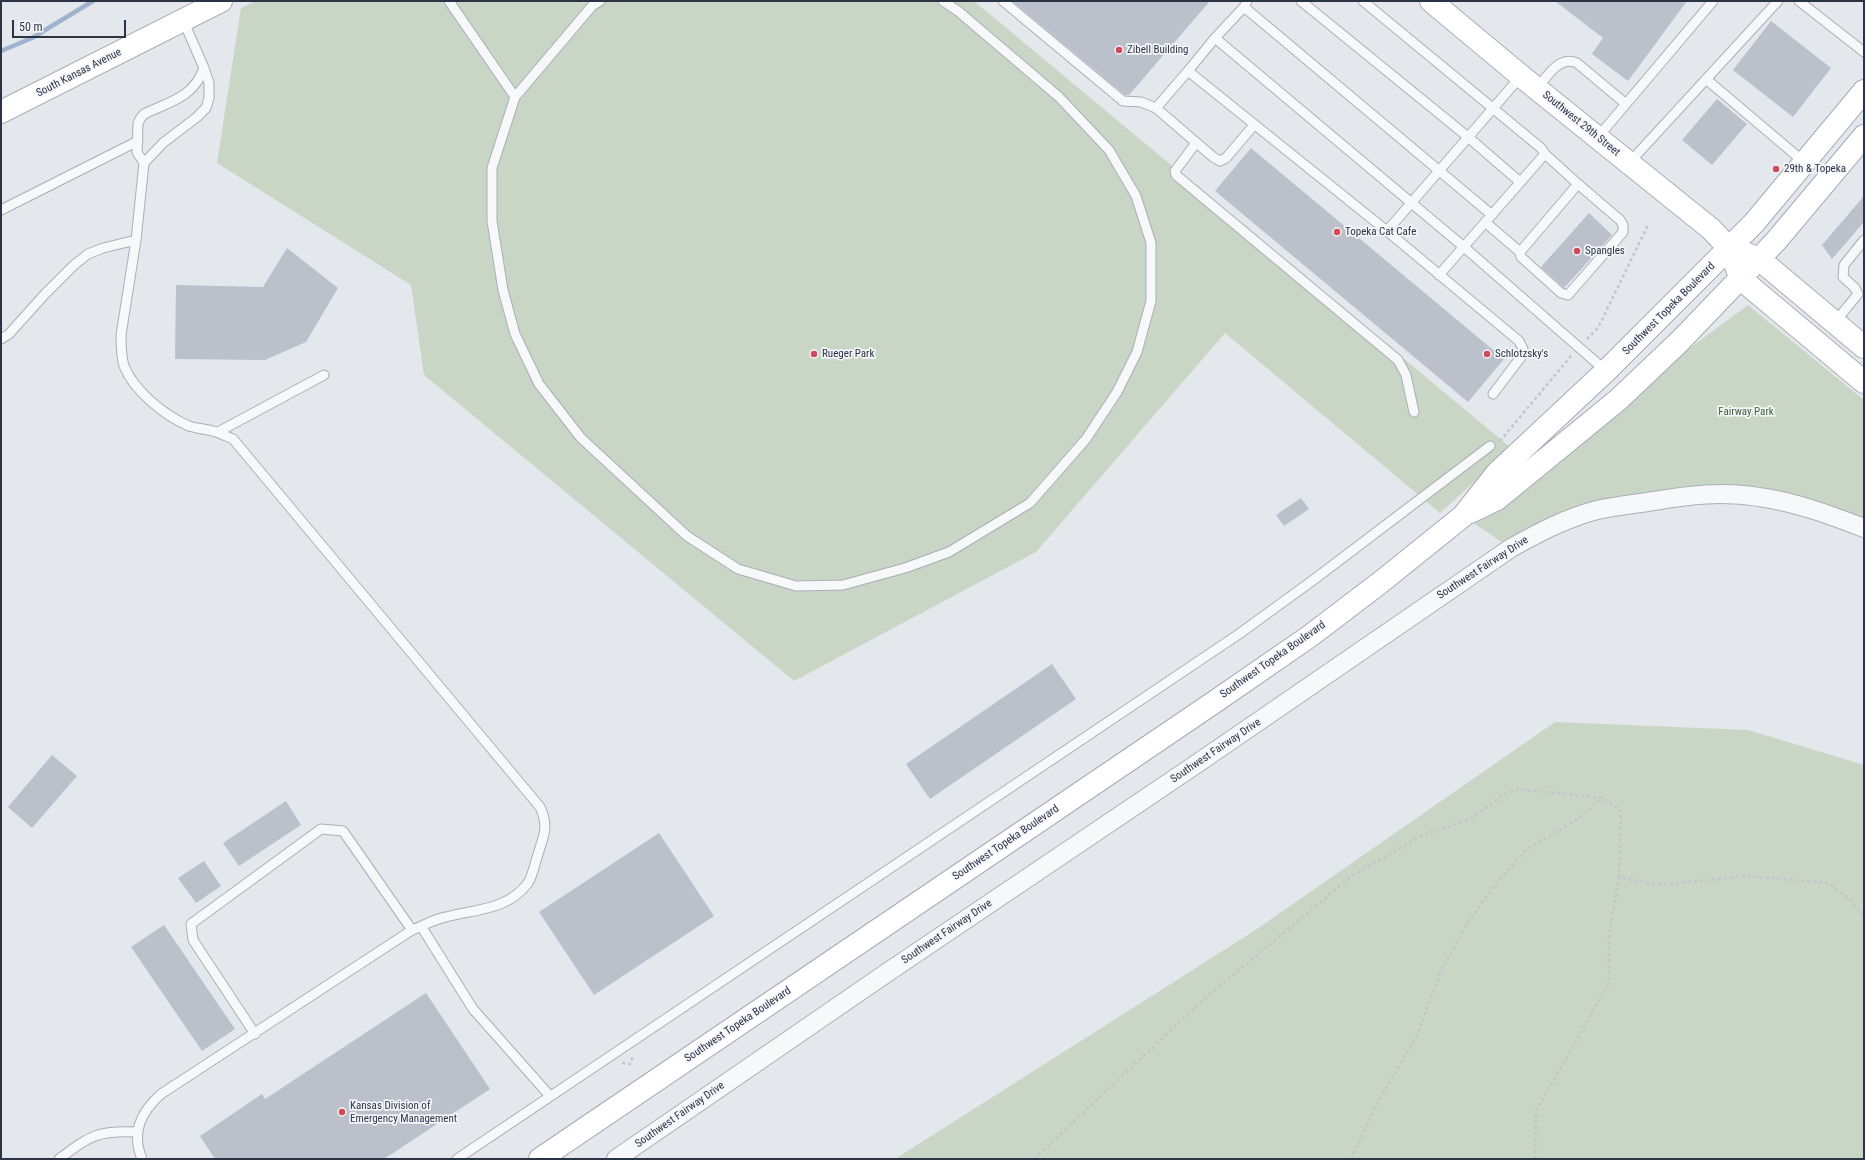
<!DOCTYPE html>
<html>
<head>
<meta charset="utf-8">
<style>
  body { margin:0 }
  #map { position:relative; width:1865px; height:1160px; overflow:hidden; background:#e4e7ec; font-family:"Roboto Condensed",sans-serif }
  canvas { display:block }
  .frame { position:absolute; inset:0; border:2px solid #2b3445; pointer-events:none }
  .scale { position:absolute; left:12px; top:20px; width:114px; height:18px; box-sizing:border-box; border:2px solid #2b3445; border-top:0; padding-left:5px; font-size:12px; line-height:14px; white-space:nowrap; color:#2b3445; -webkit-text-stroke:3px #f4f6f9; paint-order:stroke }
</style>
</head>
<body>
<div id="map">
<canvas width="1865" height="1160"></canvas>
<div class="frame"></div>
<div class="scale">50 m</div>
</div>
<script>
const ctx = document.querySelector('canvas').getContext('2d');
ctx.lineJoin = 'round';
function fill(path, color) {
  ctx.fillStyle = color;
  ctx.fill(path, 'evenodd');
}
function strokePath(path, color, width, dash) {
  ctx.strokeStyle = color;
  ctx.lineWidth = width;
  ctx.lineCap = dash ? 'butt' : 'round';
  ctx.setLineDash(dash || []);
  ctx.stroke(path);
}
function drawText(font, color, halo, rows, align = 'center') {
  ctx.font = font + ' "Roboto Condensed",sans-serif';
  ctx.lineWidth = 3.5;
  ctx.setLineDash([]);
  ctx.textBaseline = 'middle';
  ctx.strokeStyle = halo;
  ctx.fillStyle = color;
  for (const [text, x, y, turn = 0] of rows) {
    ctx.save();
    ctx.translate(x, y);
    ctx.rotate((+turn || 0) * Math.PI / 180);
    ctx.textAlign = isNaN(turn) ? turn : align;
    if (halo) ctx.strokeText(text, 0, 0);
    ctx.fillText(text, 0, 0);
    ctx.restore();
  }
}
fill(new Path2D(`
  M 255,1 L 974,1 L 1511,448 L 1440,513 L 1225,333 L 1036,552 L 794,681 L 424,375 L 411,285 L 217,163 L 241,8 Z
  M 1748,305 L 1864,400 L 1864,531 L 1724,493 L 1597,510 L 1511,548 L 1463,516 Z
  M 1555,722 L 1748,730 L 1864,765 L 1864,1159 L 895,1159 L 1254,931 Z`), '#c9d6c5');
strokePath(new Path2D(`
  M 1,51 L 32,38 L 93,1`), '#9fb4cc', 4.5);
fill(new Path2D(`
  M 1012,1 L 1210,1 L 1129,95 L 1125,95 Z
  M 1555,1 L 1687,1 L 1628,81 L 1592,54 L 1603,38 Z
  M 1771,21 L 1831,68 L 1793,117 L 1733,70 Z
  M 1717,99 L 1747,124 L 1712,165 L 1682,140 Z
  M 1251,148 L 1504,359 L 1468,402 L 1215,191 Z
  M 1864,196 L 1864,222 L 1832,259 L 1822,245 Z
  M 1589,213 L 1612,235 L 1564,288 L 1541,267 Z
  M 287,248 L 338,288 L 306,342 L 265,360 L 175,359 L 176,285 L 263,287 Z
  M 1301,498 L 1309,509 L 1284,526 L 1276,515 Z
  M 1052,664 L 1076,699 L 930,799 L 906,764 Z
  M 52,755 L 77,776 L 32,828 L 8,807 Z
  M 286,801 L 301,825 L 239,866 L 223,843 Z
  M 659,833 L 714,916 L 594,995 L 539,912 Z
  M 204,861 L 221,886 L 196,903 L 178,878 Z
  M 164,925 L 235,1029 L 202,1051 L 131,947 Z
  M 426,993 L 490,1089 L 384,1159 L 215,1159 L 200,1136 L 262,1094 L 265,1099 Z`), '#bbc0ca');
const lane = new Path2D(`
  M 449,1 L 515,97
  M 600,1 L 592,6 L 515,97 L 492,168 L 492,221 L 503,290 L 515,334 L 539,384 L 581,438 L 687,536 L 738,569 L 796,586 L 843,585 L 905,568 L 949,552 L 1030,503 L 1086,439 L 1117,392 L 1137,352 L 1151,301 L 1151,243 L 1136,196 L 1109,150 L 1059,97 L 958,11 L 943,1
  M 1003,1 L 1123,101 L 1141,102 L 1156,108
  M 1247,1 L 1244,7 L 1215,38 L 1464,247 L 1606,371
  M 1301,1 L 1468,137 L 1520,182
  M 1363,1 L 1541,148 L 1545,154 L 1578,184 L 1520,252 L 1485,222
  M 1799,1 L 1864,52
  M 1244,7 L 1492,215
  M 1188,71 L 1215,38
  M 1706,79 L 1804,162
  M 1537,88 C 1548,76 1559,55 1577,63 L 1626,104
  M 1254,125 L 1226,158 L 1220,161 L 1213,157 L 1156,108 L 1188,71 L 1387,231 L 1519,341 L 1523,349 L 1521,357 L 1493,394
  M 1598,137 L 1713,1
  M 1196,143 L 1175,171 L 1176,175 L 1398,360 L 1406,375 L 1414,412
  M 144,163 L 137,152 L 138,124 L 140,119 L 144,114 C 171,101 193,98 204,68
  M 1629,163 L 1778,1
  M 1,210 L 138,141
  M 1387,231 L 1521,76
  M 1520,252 L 1521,257 L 1561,293 L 1568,295 L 1623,232 L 1623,225 L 1620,220 L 1578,184
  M 1439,275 L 1545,154
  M 1835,322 L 1858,294 L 1855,288 L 1843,277 L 1844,265 L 1864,240
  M 1,339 L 9,334 L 45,294 L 74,265 L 88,254 L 103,248 L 136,240
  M 218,432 L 324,375
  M 421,926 L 473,1009 L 550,1096
  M 255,1034 L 193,940 L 191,924 L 321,829 L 343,831 L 412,930
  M 59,1159 C 90,1136 97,1130 137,1132
  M 142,1159 C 131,1132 141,1112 161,1094 L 412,930 C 423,926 434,919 446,917 C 476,909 508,910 528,883 C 533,875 535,863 538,854 C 544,835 549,826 540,807 L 233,439 C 228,437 222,434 216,432 C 207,429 198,429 189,426 C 165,416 134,391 124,366 C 121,356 121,345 121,335 L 136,240 L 144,163 L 163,143 L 197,117 L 206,108 L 209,98 L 209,83 L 204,68 L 183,20
  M 457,1159 L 1239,634 L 1316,578 L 1490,446`);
const street = new Path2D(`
  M 616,1159 L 888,972 L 1195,765 L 1511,548 C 1538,533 1566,518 1597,510 C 1615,506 1635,504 1654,501 C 1689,495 1723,491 1759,497 C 1795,502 1830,515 1864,528`);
const secondary = new Path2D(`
  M 1431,1 L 1521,76 L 1711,229 L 1729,248 L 1741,279 L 1864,382
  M 1,112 L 221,1
  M 1742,252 L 1759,259 L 1864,347`);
const primary = new Path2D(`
  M 1470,512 L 1497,499 L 1619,399 L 1680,341 L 1776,241 L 1864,136
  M 540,1159 L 1213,703 L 1310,636 L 1381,582 L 1463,516 L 1497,473 L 1606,371 L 1754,223 L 1864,91`);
strokePath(lane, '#a9aeb7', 11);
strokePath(street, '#a9aeb7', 20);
strokePath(secondary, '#a9aeb7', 24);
strokePath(primary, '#a3abb8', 24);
strokePath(new Path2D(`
  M 1587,339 L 1598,328 L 1649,223
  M 1500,441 L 1571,356
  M 622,1063 L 630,1064 L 633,1056
  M 1034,1159 L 1202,1001 L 1352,876 L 1421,836 L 1472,818 L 1503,795 L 1518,789 L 1603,798 L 1621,811 L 1619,877 L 1661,885 L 1745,876 L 1829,883 L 1850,899 L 1864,917
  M 1351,1159 L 1374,1109 L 1418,1033 L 1441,971 L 1467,924 L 1494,886 L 1527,849 L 1576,820 L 1603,798
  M 1535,1159 L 1536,1111 L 1609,983 L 1609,935 L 1619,877`), '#c2c5cb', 2.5, [3, 3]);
strokePath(lane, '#f7f8fa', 9);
strokePath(street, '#f7f8fa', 18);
strokePath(secondary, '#fff', 22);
strokePath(primary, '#fff', 22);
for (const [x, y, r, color] of [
  [1119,50,4,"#d1495b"],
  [1776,169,4,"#d1495b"],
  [1337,232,4,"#d1495b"],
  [1577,251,4,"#d1495b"],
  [814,354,4,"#d1495b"],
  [1487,354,4,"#d1495b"],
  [342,1112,4,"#d1495b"]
]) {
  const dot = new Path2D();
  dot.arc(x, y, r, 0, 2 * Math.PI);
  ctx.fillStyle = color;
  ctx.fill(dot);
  strokePath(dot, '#f4f6f9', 1.5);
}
drawText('11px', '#2b3445', '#f4f6f9', [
  ["Zibell Building",1127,50],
  ["29th & Topeka",1784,169],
  ["Topeka Cat Cafe",1345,232],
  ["Spangles",1585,251],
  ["Rueger Park",822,354],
  ["Schlotzsky's",1495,354],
  ["Kansas Division of",350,1106],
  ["Emergency Management",350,1119]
], 'left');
drawText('11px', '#2b3445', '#f4f6f9', [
  ["South Kansas Avenue",79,73,-27],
  ["Southwest 29th Street",1581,124,39],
  ["Southwest Topeka Boulevard",1669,309,-45],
  ["Southwest Fairway Drive",1483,568,-33],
  ["Southwest Topeka Boulevard",1273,660,-35],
  ["Southwest Fairway Drive",1216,751,-34],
  ["Southwest Topeka Boulevard",1006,843,-34],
  ["Southwest Fairway Drive",947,932,-34],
  ["Southwest Topeka Boulevard",738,1025,-34],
  ["Southwest Fairway Drive",680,1115,-35]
]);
drawText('11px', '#3f6138', '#f4f6f9', [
  ["Fairway Park",1746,412]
]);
</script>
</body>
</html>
